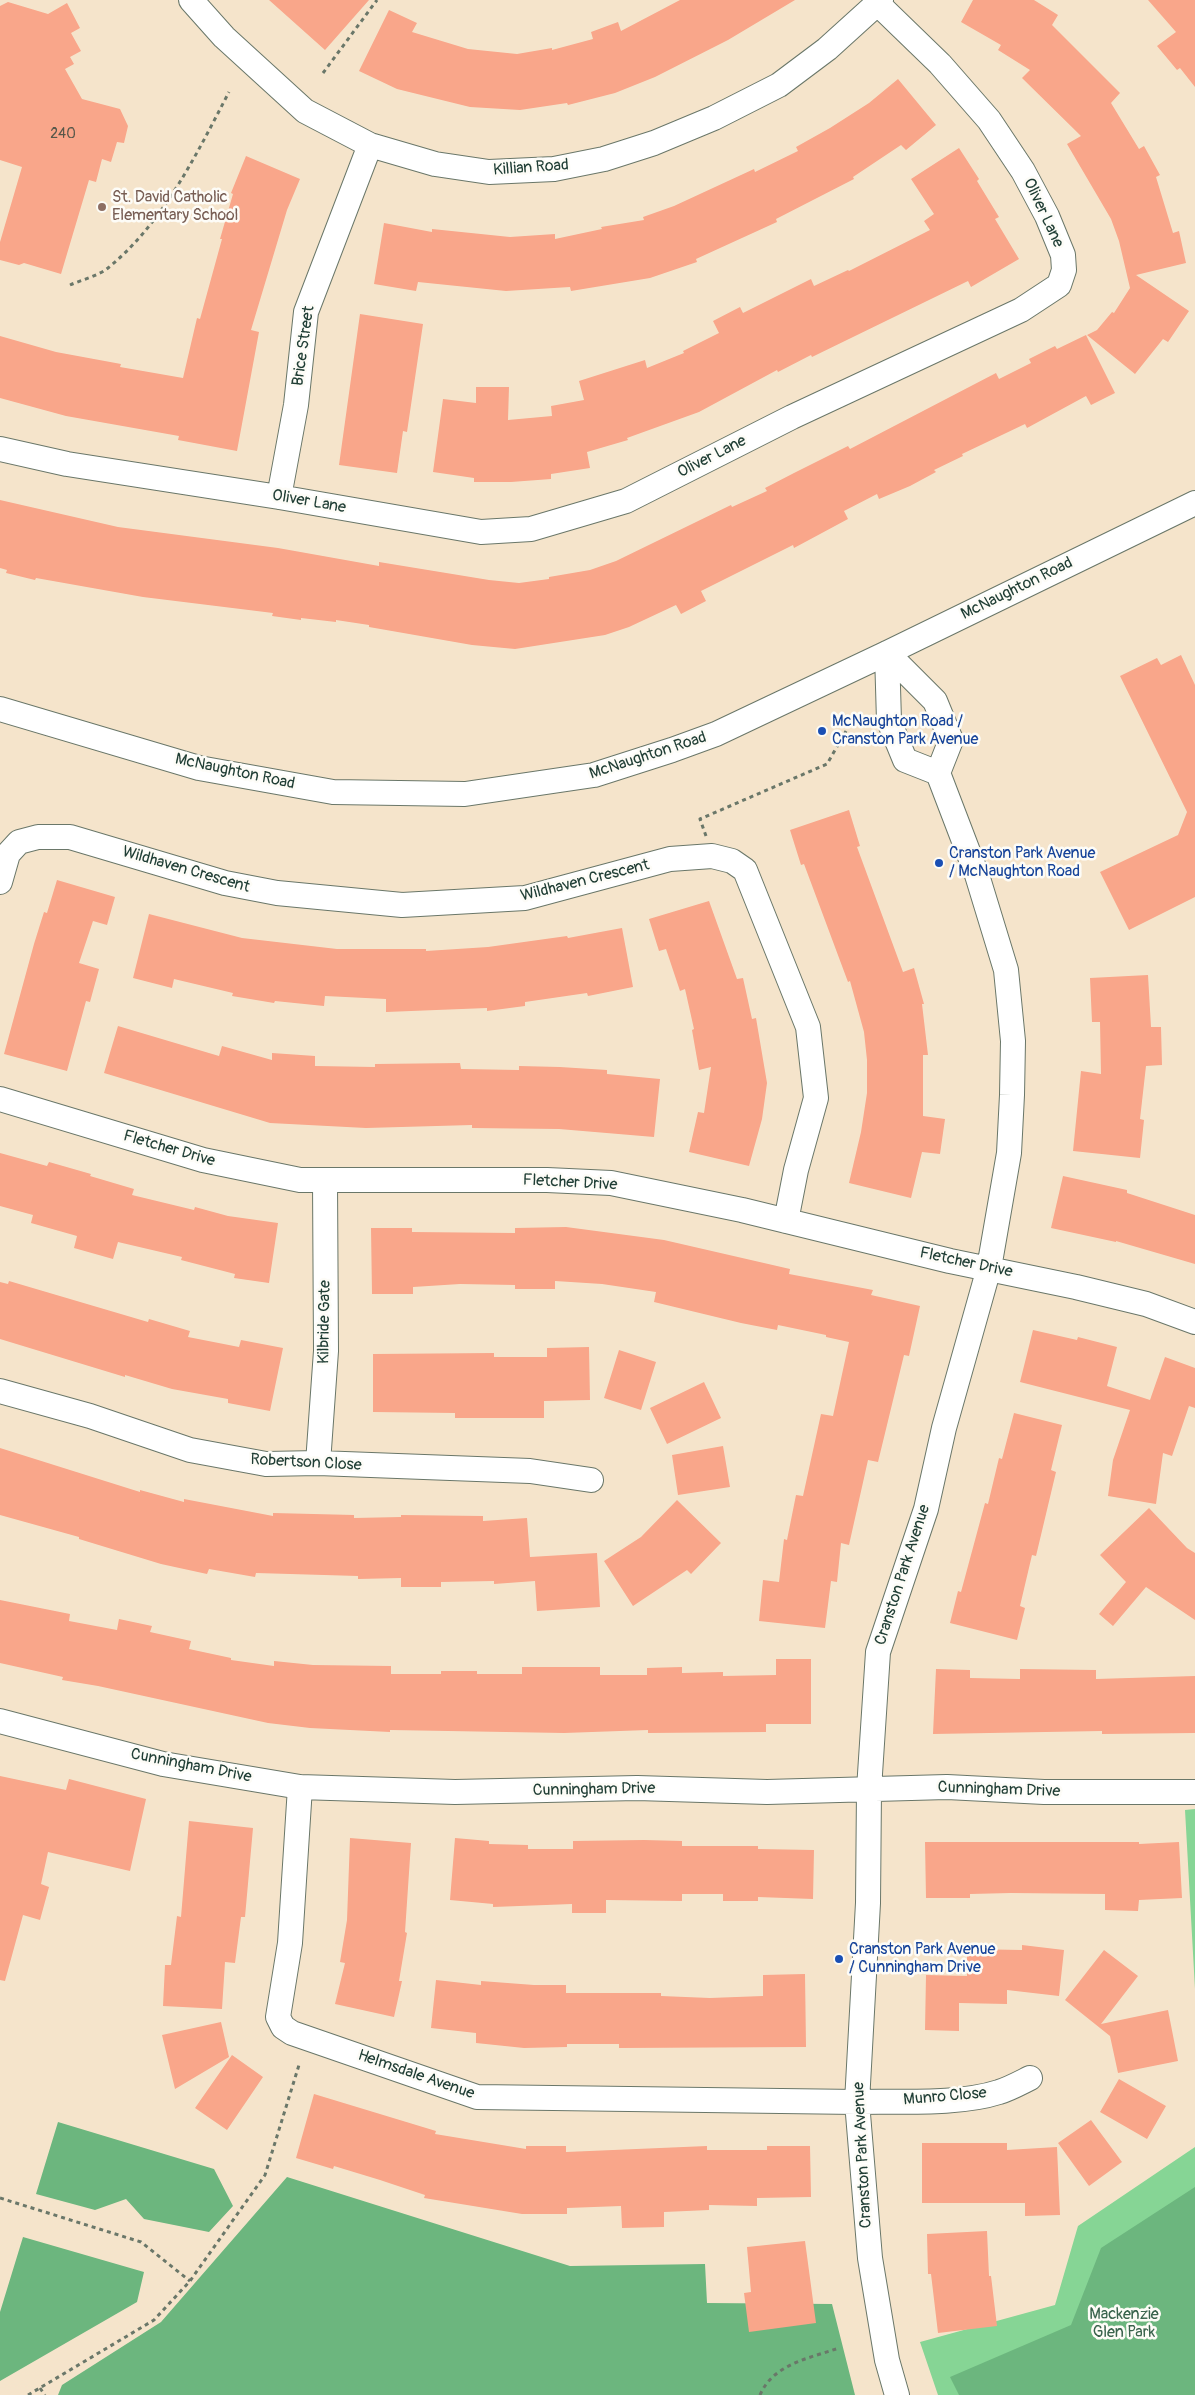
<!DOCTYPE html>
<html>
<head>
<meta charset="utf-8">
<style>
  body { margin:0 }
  canvas { display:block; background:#f5e4cb }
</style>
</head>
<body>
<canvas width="1195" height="2395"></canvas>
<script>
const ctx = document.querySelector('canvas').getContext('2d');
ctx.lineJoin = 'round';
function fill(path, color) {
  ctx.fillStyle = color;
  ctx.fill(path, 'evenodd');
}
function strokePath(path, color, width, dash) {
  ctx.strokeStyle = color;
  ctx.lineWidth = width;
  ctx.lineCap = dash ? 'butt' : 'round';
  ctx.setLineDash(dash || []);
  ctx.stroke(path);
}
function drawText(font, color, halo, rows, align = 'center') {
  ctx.font = font + ' Pangolin,sans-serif';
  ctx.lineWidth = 5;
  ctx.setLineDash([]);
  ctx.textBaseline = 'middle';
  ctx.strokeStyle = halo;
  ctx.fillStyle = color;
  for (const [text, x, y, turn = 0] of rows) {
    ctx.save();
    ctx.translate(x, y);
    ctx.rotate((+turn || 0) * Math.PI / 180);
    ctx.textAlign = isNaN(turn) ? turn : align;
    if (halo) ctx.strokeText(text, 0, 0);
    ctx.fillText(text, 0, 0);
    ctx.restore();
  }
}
fill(new Path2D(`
  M 1195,1809 L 1195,1989 L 1185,1810 Z
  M 1195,2147 L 1195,2395 L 938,2395 L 920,2342 L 1055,2305 L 1078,2226 Z`), '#86d595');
fill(new Path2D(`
  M 58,2122 L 214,2169 L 233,2206 L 209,2232 L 144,2219 L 126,2199 L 95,2210 L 36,2194 Z
  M 287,2177 L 570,2266 L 705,2264 L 707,2303 L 832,2304 L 855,2395 L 58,2395 L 62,2385 L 161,2322 Z
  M 1195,2187 L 1195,2395 L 959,2395 L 950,2377 L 1071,2325 L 1101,2248 Z
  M 23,2237 L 144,2272 L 137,2302 L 0,2381 L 0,2312 Z`), '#6cb67e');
fill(new Path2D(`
  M 269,0 L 369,0 L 325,50 Z
  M 680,0 L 795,0 L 728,40 L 655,77 L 615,93 L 568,105 L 567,103 L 520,110 L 470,107 L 397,89 L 359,71 L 389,10 L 417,23 L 412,32 L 468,49 L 517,54 L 552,48 L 552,50 L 593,39 L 591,32 L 618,22 L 621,31 Z
  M 973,0 L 1034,0 L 1058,15 L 1052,25 L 1120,93 L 1111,103 L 1139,149 L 1144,146 L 1160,175 L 1156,177 L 1173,233 L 1179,231 L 1186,263 L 1136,275 L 1189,311 L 1168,342 L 1163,339 L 1135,374 L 1087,335 L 1097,330 L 1112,312 L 1114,313 L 1130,288 L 1119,241 L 1111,219 L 1067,144 L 1081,136 L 1022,78 L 1030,70 L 998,50 L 1001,45 L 961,22 Z
  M 1148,0 L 1195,0 L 1195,87 L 1180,68 L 1177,70 L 1157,46 L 1176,32 Z
  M 8,2 L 48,14 L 67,3 L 80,28 L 71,33 L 81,51 L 70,57 L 74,64 L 65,69 L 82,99 L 120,109 L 128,126 L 124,143 L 117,142 L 111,162 L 102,159 L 96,182 L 89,180 L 61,274 L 24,263 L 19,265 L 0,260 L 0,242 L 22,167 L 0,160 L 0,6 Z
  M 898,79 L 936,125 L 906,150 L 901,145 L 853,177 L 854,179 L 776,219 L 777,222 L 696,259 L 697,262 L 650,278 L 571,291 L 570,287 L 506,291 L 418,282 L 416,291 L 374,284 L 384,223 L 432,232 L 432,229 L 510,237 L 555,234 L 555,239 L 602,229 L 601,227 L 644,220 L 643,217 L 674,206 L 754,169 L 755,172 L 798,151 L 796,147 L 830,128 L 869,103 Z
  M 959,148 L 979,179 L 977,181 L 999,217 L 995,219 L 1019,259 L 971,287 L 968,281 L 812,357 L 811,355 L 778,372 L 777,370 L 699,412 L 627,438 L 628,440 L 587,452 L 590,468 L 551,474 L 551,479 L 511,482 L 474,482 L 474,478 L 433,472 L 443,399 L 476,403 L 476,387 L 509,387 L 508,420 L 552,416 L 551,406 L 584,400 L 579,381 L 645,360 L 647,368 L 684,353 L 683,351 L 719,333 L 713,321 L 740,307 L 743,313 L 811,279 L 814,286 L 848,270 L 849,271 L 930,230 L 924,221 L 934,214 L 911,179 Z
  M 246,156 L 300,179 L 287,210 L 251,330 L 259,332 L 237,451 L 178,440 L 179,436 L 66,416 L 0,398 L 0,336 L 56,352 L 121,364 L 120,367 L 183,378 L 197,318 L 200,319 L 222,239 L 220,239 L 233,194 L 231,193 Z
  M 360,314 L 423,324 L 407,432 L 403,431 L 397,473 L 339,465 Z
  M 1086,335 L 1115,393 L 1091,405 L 1086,396 L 1027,428 L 1025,424 L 962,454 L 963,456 L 934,470 L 936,472 L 910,486 L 879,499 L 877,494 L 844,511 L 848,519 L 794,548 L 793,545 L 701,591 L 706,601 L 681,614 L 676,605 L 629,627 L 605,635 L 515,649 L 472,645 L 369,627 L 369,625 L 336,620 L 336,622 L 301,618 L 301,620 L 272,616 L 273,613 L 143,597 L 36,578 L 35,580 L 6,573 L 7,570 L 0,568 L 0,500 L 118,527 L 278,548 L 379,566 L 379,562 L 489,580 L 519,583 L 549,579 L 549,577 L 590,570 L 616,561 L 731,505 L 732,507 L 767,491 L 765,488 L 794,473 L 848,446 L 850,449 L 996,373 L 999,379 L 1031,363 L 1029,359 L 1055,346 L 1057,349 Z
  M 1181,655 L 1195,685 L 1195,897 L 1129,930 L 1100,872 L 1178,835 L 1187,812 L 1120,676 L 1157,658 L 1161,665 Z
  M 849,810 L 860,846 L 857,847 L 903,972 L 914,968 L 924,1004 L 922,1004 L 928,1055 L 923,1055 L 923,1116 L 945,1119 L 940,1154 L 922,1152 L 911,1198 L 849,1183 L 861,1132 L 867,1093 L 867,1060 L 864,1032 L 850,981 L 848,982 L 804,864 L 801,865 L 790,830 Z
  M 57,880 L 115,897 L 107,925 L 93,921 L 79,963 L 99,969 L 90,1002 L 86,1001 L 67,1071 L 4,1054 L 34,944 L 44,912 L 47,913 Z
  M 709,901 L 737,979 L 743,978 L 752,1019 L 756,1018 L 767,1083 L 762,1119 L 749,1166 L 689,1152 L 698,1112 L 704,1113 L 711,1067 L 699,1070 L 692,1030 L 694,1029 L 685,989 L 680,991 L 666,949 L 659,951 L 649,919 Z
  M 149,914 L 242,938 L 337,949 L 426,949 L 426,951 L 488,947 L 567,936 L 568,938 L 622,928 L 633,987 L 588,996 L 587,993 L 525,1002 L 525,1006 L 487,1011 L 487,1008 L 386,1012 L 386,999 L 325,996 L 324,1006 L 275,1001 L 274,1003 L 232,996 L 233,993 L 174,979 L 172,988 L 133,978 Z
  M 1148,975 L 1151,1027 L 1161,1027 L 1162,1065 L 1146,1066 L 1140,1119 L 1144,1120 L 1140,1158 L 1073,1151 L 1081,1071 L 1101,1074 L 1100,1022 L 1092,1022 L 1090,978 Z
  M 118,1026 L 219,1056 L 222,1046 L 272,1060 L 272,1053 L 315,1056 L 315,1066 L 375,1067 L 375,1064 L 460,1063 L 461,1069 L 519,1070 L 519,1066 L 560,1067 L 607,1070 L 607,1074 L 660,1079 L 654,1137 L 559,1129 L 472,1128 L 472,1125 L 366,1128 L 270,1123 L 104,1073 Z
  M 0,1153 L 47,1166 L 49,1162 L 91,1174 L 90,1176 L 134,1189 L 132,1195 L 194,1210 L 195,1207 L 228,1216 L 278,1223 L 269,1283 L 234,1278 L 235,1274 L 181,1260 L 182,1257 L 118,1242 L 113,1259 L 74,1248 L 77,1236 L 31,1223 L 33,1215 L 0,1206 Z
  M 1063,1176 L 1127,1190 L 1127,1193 L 1195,1215 L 1195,1264 L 1116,1241 L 1116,1242 L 1051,1228 Z
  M 566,1227 L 664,1240 L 790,1269 L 789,1274 L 873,1290 L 871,1295 L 920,1306 L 909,1356 L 904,1355 L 878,1462 L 868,1460 L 849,1545 L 841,1543 L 837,1582 L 831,1581 L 825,1628 L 759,1621 L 763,1580 L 779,1582 L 784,1539 L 787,1540 L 796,1495 L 803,1496 L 821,1414 L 833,1416 L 849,1342 L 826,1337 L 826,1335 L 778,1325 L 777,1330 L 741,1323 L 654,1302 L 656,1292 L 602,1284 L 555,1281 L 555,1289 L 515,1289 L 515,1285 L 460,1284 L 413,1287 L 413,1294 L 372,1294 L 371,1228 L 412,1228 L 412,1232 L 515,1233 L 515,1228 Z
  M 9,1281 L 148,1322 L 149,1319 L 190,1331 L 188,1337 L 239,1347 L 241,1340 L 283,1348 L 270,1411 L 228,1403 L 228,1399 L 172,1389 L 125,1375 L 125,1377 L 0,1339 L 0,1282 L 8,1284 Z
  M 1033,1330 L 1077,1340 L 1078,1337 L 1117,1347 L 1107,1386 L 1150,1400 L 1165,1357 L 1195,1368 L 1195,1408 L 1189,1406 L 1172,1456 L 1163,1453 L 1156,1504 L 1108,1496 L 1113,1460 L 1130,1410 L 1020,1382 Z
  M 589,1347 L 590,1400 L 544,1401 L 544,1418 L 455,1418 L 455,1413 L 373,1412 L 373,1354 L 494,1353 L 494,1357 L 547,1357 L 547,1348 Z
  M 619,1350 L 656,1362 L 641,1410 L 604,1398 Z
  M 704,1382 L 721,1418 L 667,1444 L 650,1408 Z
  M 1014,1413 L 1062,1425 L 1051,1470 L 1056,1472 L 1036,1556 L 1032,1555 L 1020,1606 L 1025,1608 L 1017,1640 L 950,1623 L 958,1591 L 961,1592 L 985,1503 L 988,1504 L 999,1458 L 1002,1459 Z
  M 723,1446 L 730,1487 L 678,1495 L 672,1455 Z
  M 0,1448 L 140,1492 L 140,1490 L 184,1502 L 184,1499 L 273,1516 L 273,1513 L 354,1515 L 354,1518 L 401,1517 L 401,1515 L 483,1516 L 483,1521 L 527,1518 L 530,1557 L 597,1553 L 600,1607 L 537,1611 L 535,1581 L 494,1584 L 494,1581 L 441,1582 L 441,1587 L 401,1587 L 401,1578 L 358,1579 L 358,1576 L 256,1573 L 255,1577 L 209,1569 L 207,1574 L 161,1564 L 79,1539 L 79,1537 L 0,1515 Z
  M 677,1500 L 721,1543 L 691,1574 L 687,1570 L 633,1606 L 604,1561 L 641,1537 Z
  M 1149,1508 L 1187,1548 L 1195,1553 L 1195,1620 L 1146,1587 L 1113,1626 L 1099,1614 L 1126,1582 L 1100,1555 Z
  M 0,1600 L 70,1614 L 69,1621 L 117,1630 L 119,1619 L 152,1626 L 150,1632 L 191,1641 L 189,1649 L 231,1658 L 231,1660 L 274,1666 L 274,1661 L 313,1665 L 391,1666 L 391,1674 L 441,1674 L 441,1671 L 477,1671 L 477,1674 L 522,1674 L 522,1667 L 600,1667 L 600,1675 L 647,1675 L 647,1668 L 682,1667 L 682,1673 L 723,1672 L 723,1676 L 776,1675 L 776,1659 L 811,1659 L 811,1724 L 766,1724 L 766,1732 L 648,1733 L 648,1730 L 564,1733 L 390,1730 L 390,1732 L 310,1728 L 268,1723 L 98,1686 L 62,1680 L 63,1677 L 0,1663 Z
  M 936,1669 L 970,1670 L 970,1678 L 1020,1679 L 1020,1669 L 1096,1670 L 1096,1679 L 1195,1676 L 1195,1733 L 1102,1734 L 1102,1731 L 933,1734 Z
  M 0,1776 L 66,1790 L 69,1779 L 146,1799 L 130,1871 L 48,1852 L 41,1884 L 49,1887 L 40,1920 L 23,1915 L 5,1981 L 0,1980 Z
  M 189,1821 L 253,1828 L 245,1917 L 241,1917 L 235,1963 L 225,1962 L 222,2009 L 163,2006 L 165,1965 L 171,1965 L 177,1916 L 181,1917 Z
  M 350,1838 L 411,1843 L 405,1932 L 407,1933 L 399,1981 L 402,1981 L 394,2017 L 335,2004 L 345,1963 L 340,1962 L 347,1920 Z
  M 455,1838 L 489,1841 L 489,1844 L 528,1845 L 528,1849 L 573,1849 L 573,1841 L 644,1840 L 682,1841 L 682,1846 L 758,1846 L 758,1849 L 814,1850 L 813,1899 L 758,1897 L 758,1901 L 723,1901 L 723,1894 L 682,1894 L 682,1901 L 606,1900 L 606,1913 L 572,1913 L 572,1904 L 493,1907 L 493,1904 L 450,1900 Z
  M 925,1842 L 1139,1842 L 1139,1844 L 1179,1842 L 1182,1898 L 1139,1900 L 1138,1911 L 1105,1910 L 1105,1894 L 1011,1893 L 970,1894 L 970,1898 L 926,1898 Z
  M 1022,1945 L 1064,1950 L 1059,1996 L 1007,1990 L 1007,2004 L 959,2003 L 959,2031 L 925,2030 L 926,1975 L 967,1976 L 967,1949 L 1022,1950 Z
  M 1104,1950 L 1138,1976 L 1101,2024 L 1168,2010 L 1178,2061 L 1118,2073 L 1110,2036 L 1065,2000 Z
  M 805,1974 L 806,2047 L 619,2048 L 619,2044 L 567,2044 L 567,2047 L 524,2048 L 476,2043 L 476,2033 L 431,2028 L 436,1980 L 481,1985 L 481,1981 L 534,1985 L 566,1985 L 566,1993 L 661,1993 L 661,1996 L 710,1998 L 763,1996 L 763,1975 Z
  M 221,2022 L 229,2057 L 175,2089 L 162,2035 Z
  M 232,2055 L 263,2077 L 227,2130 L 195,2108 Z
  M 1119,2079 L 1166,2106 L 1147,2139 L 1100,2112 Z
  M 314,2094 L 436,2131 L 435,2134 L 526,2149 L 526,2146 L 566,2146 L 566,2152 L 707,2146 L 707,2150 L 767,2150 L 767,2146 L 810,2146 L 811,2197 L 757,2198 L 757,2206 L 709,2205 L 709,2210 L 664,2212 L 664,2227 L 622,2228 L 621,2206 L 567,2208 L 567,2214 L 522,2214 L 424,2198 L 425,2195 L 380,2180 L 334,2166 L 333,2169 L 296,2158 Z
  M 1091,2120 L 1122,2162 L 1089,2186 L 1058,2143 Z
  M 922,2143 L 1007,2143 L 1007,2150 L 1057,2147 L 1060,2215 L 1025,2216 L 1025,2203 L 922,2203 Z
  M 987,2231 L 989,2276 L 991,2276 L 997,2326 L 938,2333 L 931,2274 L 928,2274 L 927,2234 Z
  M 805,2241 L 816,2323 L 749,2332 L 744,2293 L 751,2292 L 747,2247 Z`), '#f9a68a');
const minor = new Path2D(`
  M 191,0 L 224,37 L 305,111 L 370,145 L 435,164 L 489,172 L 554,169 L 604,159 L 654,143 L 714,118 L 779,85 L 827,49 L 881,0
  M 0,449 L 67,464 L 279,497 L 481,532 L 531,529 L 626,501 L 792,417 L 1021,310 L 1059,285 L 1064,270 L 1063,255 L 1047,216 L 1023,171 L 989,120 L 940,64 L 878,4
  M 279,497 L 296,405 L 306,312 L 370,145
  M 887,653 L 935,701 L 951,740 L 938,773 L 977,875 L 1006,970 L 1013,1041 L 1012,1095 L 1009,1153 L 989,1268 L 944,1428 L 926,1509 L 878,1652 L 869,1789 L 868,1903 L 857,2102 L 870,2258 L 887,2360 L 897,2395
  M 887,653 L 889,721 L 905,760 L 938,773
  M 0,709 L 199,768 L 333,792 L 465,794 L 594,775 L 672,750 L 716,734 L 887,653 L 1195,503
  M 0,882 L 8,854 L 19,842 L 38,837 L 70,837 L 225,883 L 277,893 L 402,905 L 525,898 L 670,859 L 712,856 L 732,861 L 745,870 L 808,1027 L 816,1098 L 796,1170 L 786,1221
  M 0,1099 L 203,1160 L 300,1180 L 547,1180 L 611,1183 L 742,1210 L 950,1261 L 1076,1287 L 1146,1304 L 1195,1322
  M 0,1391 L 90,1416 L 190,1450 L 266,1464 L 318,1463 L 530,1471 L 591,1480
  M 318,1463 L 326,1351 L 325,1181
  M 0,1721 L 163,1764 L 300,1787 L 455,1792 L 637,1788 L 767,1792 L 947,1787 L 1044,1792 L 1195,1792
  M 300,1787 L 290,1943 L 278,2017 L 283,2027 L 292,2033 L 477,2097 L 857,2102 C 899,2101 959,2105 999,2092 C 1009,2089 1020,2083 1030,2078`);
strokePath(minor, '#6a7769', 26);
strokePath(new Path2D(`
  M 323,73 L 377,0
  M 70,285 C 81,280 98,276 108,268 C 164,222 196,155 229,92
  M 706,836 L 700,819 L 827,764 L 846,731
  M 0,2198 L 141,2242 L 190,2281
  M 40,2388 L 45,2395
  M 28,2395 L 154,2320 L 190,2281 L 265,2175 L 299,2065
  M 760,2395 C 773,2364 810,2358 839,2348`), '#6a7769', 3, [4, 4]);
strokePath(minor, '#fff', 24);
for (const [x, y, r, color] of [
  [102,207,5,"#8d6e63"],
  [822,731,5,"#1a4fb4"],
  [939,863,5,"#1a4fb4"],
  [839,1959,5,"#1a4fb4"]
]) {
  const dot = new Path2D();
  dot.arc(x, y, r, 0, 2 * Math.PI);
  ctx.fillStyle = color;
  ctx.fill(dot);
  strokePath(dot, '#fdfcf7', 2);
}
drawText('14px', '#56574a', null, [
  ["240",63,134]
]);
drawText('16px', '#1f3d34', '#fdfcf7', [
  ["Killian Road",531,168,-4],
  ["Oliver Lane",1043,213,65],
  ["Brice Street",304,346,-82],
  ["Oliver Lane",712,457,-27],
  ["Oliver Lane",309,502,10],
  ["McNaughton Road",1017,589,-26],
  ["McNaughton Road",648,756,-18],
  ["McNaughton Road",235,772,12],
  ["Wildhaven Crescent",186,870,16],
  ["Wildhaven Crescent",585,881,-14],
  ["Fletcher Drive",169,1149,16],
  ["Fletcher Drive",570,1183,3],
  ["Fletcher Drive",966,1263,12],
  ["Kilbride Gate",325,1322,-89],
  ["Robertson Close",306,1463,3],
  ["Cranston Park Avenue",903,1575,-72],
  ["Cunningham Drive",191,1766,11],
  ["Cunningham Drive",594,1790,-1],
  ["Cunningham Drive",999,1790,2],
  ["Helmsdale Avenue",416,2075,19],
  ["Munro Close",945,2097,-5],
  ["Cranston Park Avenue",863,2155,-93]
]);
drawText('16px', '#785e54', '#fdfcf7', [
  ["St. David Catholic",112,198],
  ["Elementary School",112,216]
], 'left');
drawText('16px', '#164399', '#fdfcf7', [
  ["McNaughton Road /",832,722],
  ["Cranston Park Avenue",832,740],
  ["Cranston Park Avenue",949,854],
  ["/ McNaughton Road",949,872],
  ["Cranston Park Avenue",849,1950],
  ["/ Cunningham Drive",849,1968]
], 'left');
drawText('16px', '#39634c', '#fdfcf7', [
  ["Mackenzie",1124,2315],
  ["Glen Park",1124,2333]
]);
</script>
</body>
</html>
